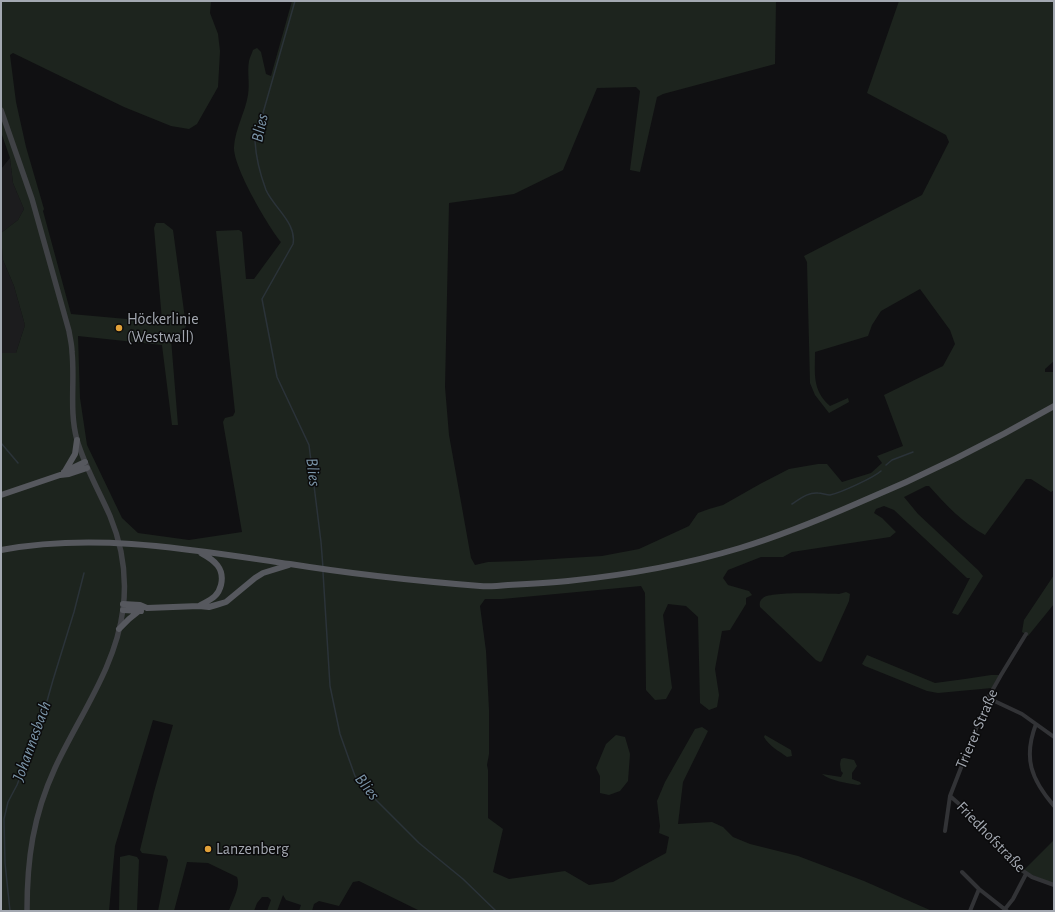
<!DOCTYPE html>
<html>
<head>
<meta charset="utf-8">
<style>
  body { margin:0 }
  #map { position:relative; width:1055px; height:912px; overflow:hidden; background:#101012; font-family:"Alegreya Sans",sans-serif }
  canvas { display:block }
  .frame { position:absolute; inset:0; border:2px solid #a3a8b1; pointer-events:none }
</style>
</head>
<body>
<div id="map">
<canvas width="1055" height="912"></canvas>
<div class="frame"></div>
</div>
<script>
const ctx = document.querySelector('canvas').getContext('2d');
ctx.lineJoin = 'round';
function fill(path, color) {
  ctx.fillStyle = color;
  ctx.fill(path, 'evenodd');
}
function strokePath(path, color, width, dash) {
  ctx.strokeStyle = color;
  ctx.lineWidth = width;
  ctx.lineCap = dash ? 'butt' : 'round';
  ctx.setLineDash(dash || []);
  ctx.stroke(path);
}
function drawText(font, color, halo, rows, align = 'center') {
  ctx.font = font + ' "Alegreya Sans",sans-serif';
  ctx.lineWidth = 3;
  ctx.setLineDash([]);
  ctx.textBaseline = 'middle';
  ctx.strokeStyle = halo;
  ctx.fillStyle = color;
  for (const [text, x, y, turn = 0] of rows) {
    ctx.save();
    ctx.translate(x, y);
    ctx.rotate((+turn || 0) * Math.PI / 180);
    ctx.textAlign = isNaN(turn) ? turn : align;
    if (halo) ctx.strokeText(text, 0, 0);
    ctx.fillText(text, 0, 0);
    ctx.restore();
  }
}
fill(new Path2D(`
  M 10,158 L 13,183 L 24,209 L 18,220 L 1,233 L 1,169 Z
  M 1,237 L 3,260 L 14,286 L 25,325 L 16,353 L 1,353 Z`), '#1c1c1e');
fill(new Path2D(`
  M 1,1 L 211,1 L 210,13 L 218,34 L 220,51 L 218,87 L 197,124 L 189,129 L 171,126 L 124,107 L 13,53 L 10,55 L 16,102 L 26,147 L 44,209 L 43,211 L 71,314 L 160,322 L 162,320 L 154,228 L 156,223 L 164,223 L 173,230 L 186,326 L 181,335 L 171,339 L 178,425 L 172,425 L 162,345 L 78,336 L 80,398 L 87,445 L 122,518 L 138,533 L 189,540 L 242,532 L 223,422 L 225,418 L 233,416 L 235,412 L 216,231 L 239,230 L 242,232 L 246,279 L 254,279 L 281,242 C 268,226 233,167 234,147 C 235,129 245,113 248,95 C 250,83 247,72 249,61 C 250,57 252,53 253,50 L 257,48 L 261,52 L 266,74 L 271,76 L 292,1 L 776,1 L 775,64 L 663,94 L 657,97 L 640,172 L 630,170 L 640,91 L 636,87 L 597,88 L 563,170 L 514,194 L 449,203 L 445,387 L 449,435 L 471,558 L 475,565 L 488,562 L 521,561 L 602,556 L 639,549 L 689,526 L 698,513 L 709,509 L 723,505 L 760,484 L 789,469 L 818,464 L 827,464 L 842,482 L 871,473 L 882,463 L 877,456 L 903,446 L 884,395 L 943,366 L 955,344 L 950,330 L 920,289 L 881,311 L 872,325 L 868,336 L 815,352 C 815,374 812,390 830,406 L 848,398 L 849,402 L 829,413 L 815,395 L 810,383 L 807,262 L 804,256 L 922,195 L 949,142 L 946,135 L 867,93 L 899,1 L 1054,1 L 1054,361 L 1045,369 L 1045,372 L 1054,372 L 1054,490 L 1051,492 L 1031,479 L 1026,479 L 985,535 C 963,523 946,505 929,486 L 926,486 L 904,497 L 918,514 L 978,570 L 983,576 L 961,611 L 958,615 L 952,613 L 970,578 L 967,578 L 894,510 L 884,506 L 876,509 L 874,513 L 882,518 L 896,532 L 890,537 L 792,552 L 783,557 L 761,557 L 728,570 L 723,578 L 728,585 L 749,591 L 752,595 L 746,598 L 746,604 L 730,630 L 722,631 L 715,669 L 719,695 L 717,707 L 709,710 L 700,703 L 698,617 L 686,606 L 668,604 L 663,615 L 672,688 L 666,699 L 655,700 L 646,690 L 645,593 L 641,586 L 502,599 L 485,599 L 480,606 L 486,651 L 489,710 L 489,754 L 487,765 L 488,770 L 488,818 L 503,829 L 493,872 L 509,879 L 565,871 L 589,885 L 613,882 L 666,853 L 669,837 L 659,833 L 660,826 L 657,801 L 665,782 L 695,729 L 702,727 L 708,731 L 683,782 L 678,824 L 712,822 L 723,827 L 733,837 L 750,844 L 798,856 L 864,881 L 932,911 L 420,911 L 359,881 L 353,882 L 339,906 L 319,901 L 314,904 L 312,911 L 299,911 L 301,905 L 286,900 L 283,895 L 277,911 L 267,911 L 271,900 L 268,897 L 262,897 L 257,903 L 254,911 L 229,911 C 232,901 241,887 237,877 L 208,863 L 187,862 L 174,911 L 158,911 L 168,860 L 166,856 L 142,853 L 140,850 L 154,792 L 173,725 L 153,720 L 115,846 L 109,911 L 1,911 L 1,353 L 16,353 L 25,325 L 14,286 L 3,260 L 1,237 L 1,233 L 18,220 L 24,209 L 13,183 L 10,158 L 1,132 Z
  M 1054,575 L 1054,604 L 1028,636 L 1022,632 L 1024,620 Z
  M 846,592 L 850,594 L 849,601 L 822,661 L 820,662 L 816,660 L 760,607 C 759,603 760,600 763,598 C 771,591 826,594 839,594 Z
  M 867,655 L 935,683 L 965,679 L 991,675 L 999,675 L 992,688 L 938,693 L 927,691 L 865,666 L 862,664 Z
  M 616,735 L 625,737 L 630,754 L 628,781 L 620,791 L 609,795 L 600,793 L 600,776 L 596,768 L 606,744 Z
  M 765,735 L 791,750 L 792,756 L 787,757 C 779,751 769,746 764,737 Z
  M 844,758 L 854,760 L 857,766 L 852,773 L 852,779 L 860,782 L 861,784 L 858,785 C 847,783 831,781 822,774 L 841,777 L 843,773 L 841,771 L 840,764 L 841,759 Z
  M 1054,840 L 1054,884 L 1030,874 L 1024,870 Z
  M 129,855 L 137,857 L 139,860 L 137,911 L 119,911 L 120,857 Z`), '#1d241e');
strokePath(new Path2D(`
  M 295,1 L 255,141 C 256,158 260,174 266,190 C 274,208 297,223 293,244 L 262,299 L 277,377 L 309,445 L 321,542 L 323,568
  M 1,443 L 18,463
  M 886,465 L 892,460 L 913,452
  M 792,504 C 800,499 808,492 818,493 C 822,493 826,495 830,495 C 840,493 873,478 881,471
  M 323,572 L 330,686 L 340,734 L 355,776 L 369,793 L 419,843 L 463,879 L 496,911
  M 10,911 L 5,863 L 4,819 L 8,802 L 17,785 L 40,726 L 53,680 L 74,612 L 84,573`), '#2b3339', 1.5);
strokePath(new Path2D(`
  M 988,698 L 1022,714 L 1054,737
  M 1036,724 C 1023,758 1031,779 1054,806
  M 950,796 L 958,803 L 1020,869 L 1032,877 L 1054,885
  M 945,831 L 950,796 L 988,698 L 1001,675 L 1026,634
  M 962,872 L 979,889 L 1007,911
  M 1005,909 L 1013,899 L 1026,874
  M 970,911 L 979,889`), '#323336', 4);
strokePath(new Path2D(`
  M 1,110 L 32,199 L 69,331 C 70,338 72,345 72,352 C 75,382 69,411 77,440 C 85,467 99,491 110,516 C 122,545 127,578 123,609 C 116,667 79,716 55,768 C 33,816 27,859 27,911`), '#404246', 5.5);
strokePath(new Path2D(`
  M 65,471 L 75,454 L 77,440
  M 64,472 L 85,462
  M 1,495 L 60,475 L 69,474 L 87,468
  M 1,550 C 97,532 194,550 290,564 C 352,574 417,581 480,586 C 489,587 499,586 508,585 C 528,584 548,583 568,581 C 626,575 684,565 740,548 C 780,536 819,520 858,503 C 925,475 991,442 1054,406
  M 123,604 L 140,605 L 147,608 L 199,606 L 209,607 L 216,605 L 226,602 L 255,578 L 263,573 L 289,565
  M 199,606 C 204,603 211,600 215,596 C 218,593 220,589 221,585 C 225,568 214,560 201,553
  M 123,610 L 141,611
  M 119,629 L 129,619 L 139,611`), '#56585e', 6);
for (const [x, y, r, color] of [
  [119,328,4,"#e1a139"],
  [208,849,4,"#e1a139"]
]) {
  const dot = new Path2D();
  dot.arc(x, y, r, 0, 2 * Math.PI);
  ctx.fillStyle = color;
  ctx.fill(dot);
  strokePath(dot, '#0b0b0c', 1.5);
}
drawText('16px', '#a3a8b1', '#0b0b0c', [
  ["Höckerlinie",127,319],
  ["(Westwall)",127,337],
  ["Lanzenberg",216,849]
], 'left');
drawText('16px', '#a3a8b1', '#0b0b0c', [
  ["Trierer Straße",977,729,-67],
  ["Friedhofstraße",991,837,46]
]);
drawText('italic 17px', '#7c96aa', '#0b0b0c', [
  ["Blies",260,128,-78],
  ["Blies",313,472,83],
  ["Johannesbach",32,741,-70],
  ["Blies",367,787,52]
]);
</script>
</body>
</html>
